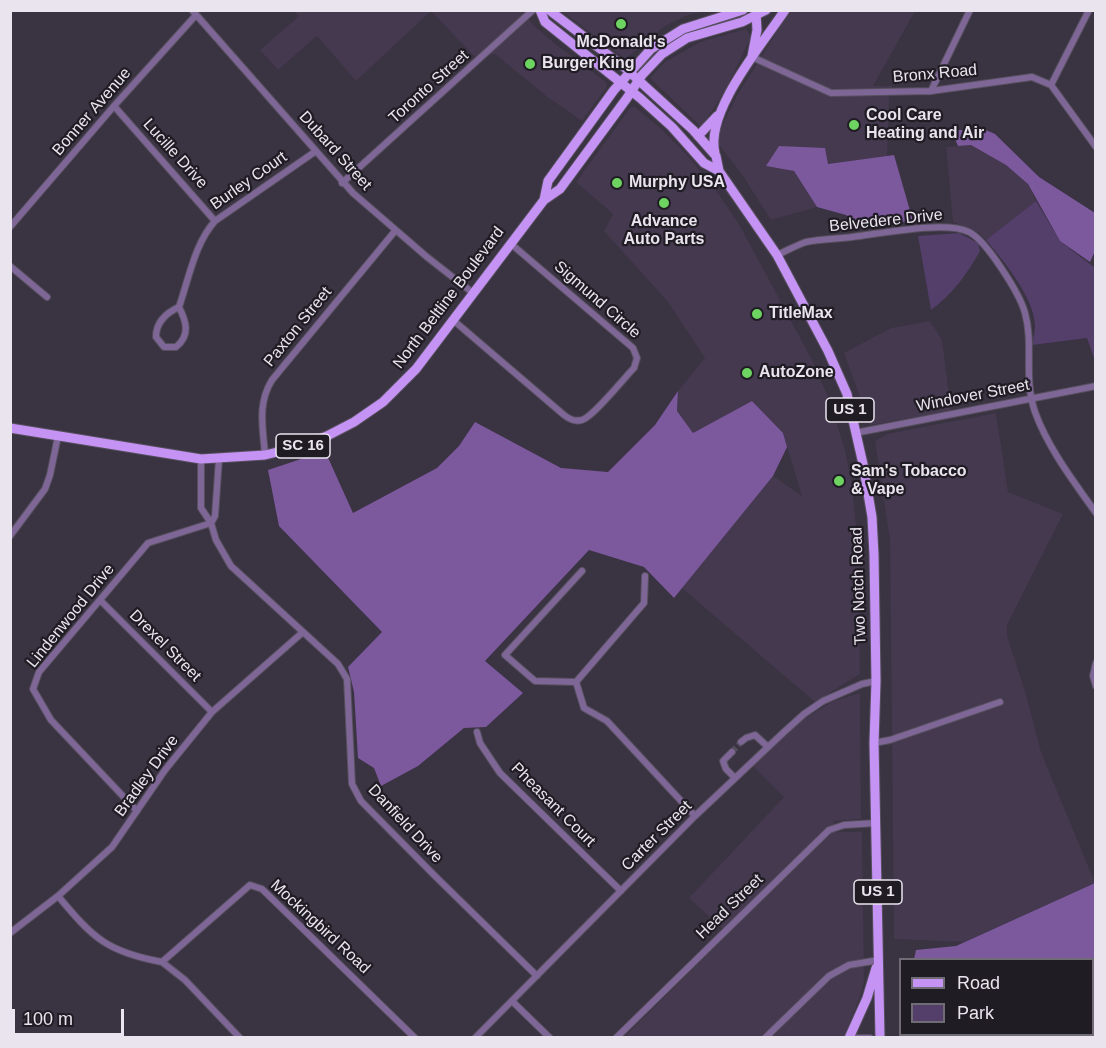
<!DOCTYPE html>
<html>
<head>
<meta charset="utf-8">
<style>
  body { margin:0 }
  #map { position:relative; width:1106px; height:1048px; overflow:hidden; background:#3a3342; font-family:Helvetica,sans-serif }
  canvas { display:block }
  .frame { position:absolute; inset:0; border:12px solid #e9e4ee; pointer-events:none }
  .legend { position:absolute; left:899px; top:958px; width:195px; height:78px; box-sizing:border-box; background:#201c24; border:2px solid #706c75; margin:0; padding:8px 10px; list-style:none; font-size:18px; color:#e9e4ee }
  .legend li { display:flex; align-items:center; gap:12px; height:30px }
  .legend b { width:30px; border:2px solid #706c75 }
  .scale { position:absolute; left:12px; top:1009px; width:112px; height:27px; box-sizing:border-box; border:3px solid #e9e4ee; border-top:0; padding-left:8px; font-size:18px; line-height:21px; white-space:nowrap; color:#e9e4ee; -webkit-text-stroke:4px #201c24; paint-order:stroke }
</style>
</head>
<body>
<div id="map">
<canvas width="1106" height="1048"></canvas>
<div class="frame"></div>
<ul class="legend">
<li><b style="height:8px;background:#c593f4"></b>Road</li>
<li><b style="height:16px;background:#543e6a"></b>Park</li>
</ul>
<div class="scale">100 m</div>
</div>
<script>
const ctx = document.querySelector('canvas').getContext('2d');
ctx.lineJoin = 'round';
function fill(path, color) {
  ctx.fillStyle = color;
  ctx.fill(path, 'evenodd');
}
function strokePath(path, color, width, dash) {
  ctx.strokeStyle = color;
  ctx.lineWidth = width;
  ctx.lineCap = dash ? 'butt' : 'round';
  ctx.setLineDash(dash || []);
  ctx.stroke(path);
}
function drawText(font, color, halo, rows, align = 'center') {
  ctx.font = font + ' Helvetica,sans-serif';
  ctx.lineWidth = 4.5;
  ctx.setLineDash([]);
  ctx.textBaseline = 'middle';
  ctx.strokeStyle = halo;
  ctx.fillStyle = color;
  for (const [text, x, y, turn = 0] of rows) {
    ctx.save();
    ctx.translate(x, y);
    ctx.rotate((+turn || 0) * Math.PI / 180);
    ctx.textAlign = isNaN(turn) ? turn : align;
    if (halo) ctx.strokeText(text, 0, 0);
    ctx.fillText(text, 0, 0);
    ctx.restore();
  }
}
fill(new Path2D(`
  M 294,11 L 522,11 L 533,25 L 554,43 L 607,83 L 606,88 L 582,121 L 546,96 L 495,54 L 474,56 L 431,11 L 356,81 L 317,36 L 278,70 L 260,50 L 299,16 Z
  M 562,11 L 706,11 L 688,15 L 665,26 L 625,59 Z
  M 790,11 L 915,11 L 873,86 L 892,86 L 889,99 L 887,156 L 828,164 L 767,166 L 794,171 L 817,207 L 771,220 L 741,173 L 719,145 L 718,134 L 738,94 Z
  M 746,29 L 751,37 L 725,91 L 701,127 L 650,78 L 665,62 L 700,42 Z
  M 634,106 L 660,128 L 687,155 L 715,189 L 739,224 L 811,358 L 829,399 L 845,450 L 852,485 L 859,558 L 860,674 L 815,702 L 682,588 L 773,476 L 802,496 L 783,433 L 752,401 L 693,433 L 677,411 L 678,391 L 705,358 L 668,302 L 604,231 L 613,214 L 576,182 L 630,108 Z
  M 971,145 L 1006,165 L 1028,184 L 1036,201 L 986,240 L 978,232 L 953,222 L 946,147 Z
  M 930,321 L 942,340 L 951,411 L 870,425 L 844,353 L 891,328 Z
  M 996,413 L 1008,492 L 1063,514 L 1007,625 L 1007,636 L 1025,691 L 1041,752 L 1095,883 L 964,942 L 894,939 L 890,540 L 875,441 L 887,434 Z
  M 860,693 L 861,819 L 834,821 L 837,832 L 862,832 L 864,981 L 861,994 L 844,1037 L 623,1038 L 728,934 L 689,898 L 784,797 L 753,766 L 805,718 L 834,701 Z`), '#44394f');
fill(new Path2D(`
  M 1036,201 L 1060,241 L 1095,268 L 1095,361 L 1087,338 L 1032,345 C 1033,339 1035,332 1035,326 C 1035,299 1003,260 986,240 Z
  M 959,233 L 978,243 L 980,251 C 967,274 953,294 931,310 L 918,236 Z`), '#543e6a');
fill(new Path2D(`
  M 951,130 L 986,130 L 995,134 L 1039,177 L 1095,213 L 1095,251 L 1090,262 L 1060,241 L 1028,184 L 1006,165 L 971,145 L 958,146 Z
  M 779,146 L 825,148 L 828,164 L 894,155 L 913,221 L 861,225 L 846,215 L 817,207 L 794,171 L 766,166 Z
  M 678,391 L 677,411 L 693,433 L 752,401 L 783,433 L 787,447 L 773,476 L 674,598 L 644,567 L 589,550 L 485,661 L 523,693 L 486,727 L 464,728 L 418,766 L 381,786 L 374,768 L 358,758 L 354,692 L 348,667 L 382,632 L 279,526 L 268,470 L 325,451 L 353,513 L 437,468 L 459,446 L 475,422 L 561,468 L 608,472 L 655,425 Z
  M 1095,883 L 1095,1037 L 902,1037 L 903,1034 L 1092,1034 L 1092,960 L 914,959 L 916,950 L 956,946 Z`), '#7c589d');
strokePath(new Path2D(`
  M 732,752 L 741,742`), '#544e5c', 6, [6, 3]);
const street = new Path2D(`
  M 192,10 L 353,193 L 427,257 L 473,293
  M 752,57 L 831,93 L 931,91 L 1032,77 L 1051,85 L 1096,147
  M 1051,85 L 1089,10
  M 931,91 L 970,10
  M 114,106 L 215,221
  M 342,183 L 533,10
  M 10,227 L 114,106 L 196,15
  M 777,255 C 786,251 797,245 806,242 C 821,239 837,239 852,237 C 879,234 946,220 969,232 C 986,240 1020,294 1025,313 C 1034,345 1023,377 1035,412 C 1048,448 1074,482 1096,513
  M 10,266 L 47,297
  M 179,307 C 166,313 156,322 156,337 L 164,347 L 176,347 C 191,335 186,321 179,307 C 189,278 195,243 215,221 L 316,151
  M 453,320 L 564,415 C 569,419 575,422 582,420 C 593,417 624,378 634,368 L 637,358 L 633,348 L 510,243
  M 855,433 L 1096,386
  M 265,455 C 263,428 257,404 272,380 L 395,231
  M 201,459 L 201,508 L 211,523 L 216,540 L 231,566 L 338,664 L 347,679 L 352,784 L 361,801 L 433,874 L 537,976
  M 211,523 L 215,516 L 219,459
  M 10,536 L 45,489 L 50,475 L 58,436
  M 582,571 L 505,655 L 535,681 L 576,682 L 644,603 L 645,576
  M 100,600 L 212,712
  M 1096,663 L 1093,676 L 1096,686
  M 576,682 L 584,708 L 607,721 L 695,816
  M 477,732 L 480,743 L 500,773 L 621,891
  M 741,742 L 746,738 L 755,735 L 768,747
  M 874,743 L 890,740 L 1000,702
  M 732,752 L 723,761 L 726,769 L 735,778
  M 137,811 L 51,720 L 33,689 L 39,672 L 148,543 L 211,523
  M 58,896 C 93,938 107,952 162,962 L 250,885 L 262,889 L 415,1038
  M 10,933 L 58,896 L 112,847 L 165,770 L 212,712 L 303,632
  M 162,962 L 185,980 L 240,1038
  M 512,1001 L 550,1038
  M 475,1038 L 695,816 L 784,732 L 804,714 L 823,701 L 862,684 L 876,681
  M 616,1038 L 829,830 L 844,825 L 877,823
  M 765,1038 L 829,976 L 849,965 L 879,960
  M 856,1038 L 870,1038`);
const primary = new Path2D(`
  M 540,10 L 545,22 L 640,98 L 672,127 L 704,163 L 719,171
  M 549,10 L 624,67 L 693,130 L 716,156 L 719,171 L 777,255 L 828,351 L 847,394 L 863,464 L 872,517 L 874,555 L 876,681 L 874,743 L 880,1038
  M 752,56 L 757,30 L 756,13
  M 698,136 L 717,116
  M 715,153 C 705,111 762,45 785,10
  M 544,200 L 548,181 L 614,90 L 651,49 L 683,29 L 743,10
  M 10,428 L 201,459 L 265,455 L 298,447 L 327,436 L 354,422 L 383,402 L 416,369 L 544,200 L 560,189 L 627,98 L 642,75 L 662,54 L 687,38 L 742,22 L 766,10
  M 849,1038 L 867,998 L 876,968`);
strokePath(street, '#564f5e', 8);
strokePath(primary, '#564f5e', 11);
strokePath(street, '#7e6796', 6);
strokePath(primary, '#c593f4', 9);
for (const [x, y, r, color] of [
  [621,24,6,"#6dd361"],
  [530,64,6,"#6dd361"],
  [854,125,6,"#6dd361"],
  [617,183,6,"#6dd361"],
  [664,203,6,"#6dd361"],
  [757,314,6,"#6dd361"],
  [747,373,6,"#6dd361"],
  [839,481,6,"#6dd361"]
]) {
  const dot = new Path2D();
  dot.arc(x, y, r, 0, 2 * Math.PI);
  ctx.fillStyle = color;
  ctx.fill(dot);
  strokePath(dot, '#201c24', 2);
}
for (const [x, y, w] of [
  [850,410,48],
  [303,446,54],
  [878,892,48]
]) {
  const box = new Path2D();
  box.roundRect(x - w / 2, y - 12, w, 24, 4.5);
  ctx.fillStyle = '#201c24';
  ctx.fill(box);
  strokePath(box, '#e9e4ee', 1.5);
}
drawText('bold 15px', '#e9e4ee', null, [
  ["US 1",850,410],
  ["SC 16",303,446],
  ["US 1",878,892]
]);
drawText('bold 16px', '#e9e4ee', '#201c24', [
  ["McDonald's",621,43,"center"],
  ["Burger King",542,64],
  ["Cool Care",866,116],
  ["Heating and Air",866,134],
  ["Murphy USA",629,183],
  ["Advance",664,222,"center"],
  ["Auto Parts",664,240,"center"],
  ["TitleMax",769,314],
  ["AutoZone",759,373],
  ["Sam's Tobacco",851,472],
  ["& Vape",851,490]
], 'left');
drawText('16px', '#e9e4ee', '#201c24', [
  ["Bronx Road",935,74,-5],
  ["Toronto Street",429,87,-42],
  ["Bonner Avenue",92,112,-49],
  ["Dubard Street",335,151,48],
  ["Lucille Drive",175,154,48],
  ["Burley Court",249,181,-35],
  ["Belvedere Drive",886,221,-6],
  ["North Beltline Boulevard",449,298,-53],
  ["Sigmund Circle",597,300,41],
  ["Paxton Street",298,327,-51],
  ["Windover Street",973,396,-11],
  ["Two Notch Road",859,586,-92],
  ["Lindenwood Drive",71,616,-51],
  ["Drexel Street",165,646,45],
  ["Bradley Drive",147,776,-54],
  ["Pheasant Court",553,805,45],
  ["Danfield Drive",405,824,47],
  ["Carter Street",657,836,-45],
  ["Head Street",730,907,-44],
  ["Mockingbird Road",320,927,43]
]);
</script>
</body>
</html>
